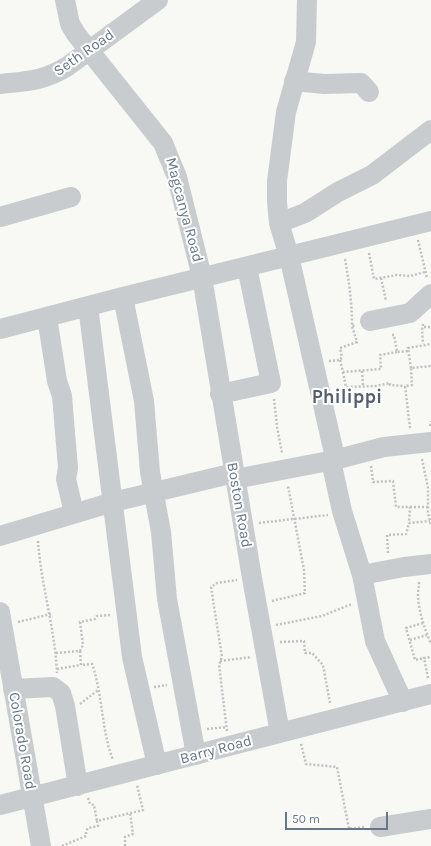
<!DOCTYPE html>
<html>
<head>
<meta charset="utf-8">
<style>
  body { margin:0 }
  #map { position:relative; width:431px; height:846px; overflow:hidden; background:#f8f8f5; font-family:Karla,sans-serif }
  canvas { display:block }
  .scale { position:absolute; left:285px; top:812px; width:103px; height:18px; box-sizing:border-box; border:2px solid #657789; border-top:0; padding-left:5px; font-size:12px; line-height:14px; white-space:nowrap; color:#657789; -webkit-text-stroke:3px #fff; paint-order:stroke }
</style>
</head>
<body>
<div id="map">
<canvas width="431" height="846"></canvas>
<div class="scale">50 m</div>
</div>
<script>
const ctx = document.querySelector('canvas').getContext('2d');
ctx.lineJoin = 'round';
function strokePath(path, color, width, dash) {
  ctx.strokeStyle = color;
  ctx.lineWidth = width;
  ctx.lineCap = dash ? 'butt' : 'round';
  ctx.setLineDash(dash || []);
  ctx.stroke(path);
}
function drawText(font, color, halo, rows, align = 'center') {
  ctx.font = font + ' Karla,sans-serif';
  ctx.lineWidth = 4;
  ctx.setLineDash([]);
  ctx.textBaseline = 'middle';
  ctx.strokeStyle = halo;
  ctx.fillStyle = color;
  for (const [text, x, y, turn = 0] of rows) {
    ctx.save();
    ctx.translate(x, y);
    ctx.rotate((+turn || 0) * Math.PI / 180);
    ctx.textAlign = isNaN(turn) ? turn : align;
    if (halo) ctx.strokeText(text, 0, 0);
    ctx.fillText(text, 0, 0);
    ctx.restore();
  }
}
strokePath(new Path2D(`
  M 418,240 L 427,278
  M 369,253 L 374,279 L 397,275 L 410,276 L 425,272
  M 345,259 C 349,281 352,303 352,326 L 356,325
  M 381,278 L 386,301
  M 423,324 L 423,327 L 431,327
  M 423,328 L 422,329 L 423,344
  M 392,335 L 394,335 L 397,352 L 409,351
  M 340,360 L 343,372 L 381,369 L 380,355 L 397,352
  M 329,361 L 340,360 L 342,357 L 340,348 L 357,342 L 352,326
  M 411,368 L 408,348 L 431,344
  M 362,371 L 363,385
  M 343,372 L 346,387 L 376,386 L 390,383 L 390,385 L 405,386
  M 274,399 L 277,427 L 282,453
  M 430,426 L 431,421
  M 410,428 L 405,386 L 412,385 L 411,368 L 431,366
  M 422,459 L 428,488 L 428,513 L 431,525
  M 371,466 L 373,482 L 393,481 L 396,507 L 410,507 L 409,523 L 430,521
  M 410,507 L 429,507
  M 259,523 L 328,515
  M 38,541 C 41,586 55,628 57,673
  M 388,553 L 387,535 L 406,534 L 409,523
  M 419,582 C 419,587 418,590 418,594 C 418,611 425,629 431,644
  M 272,601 L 305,593 L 304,570 L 288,486
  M 18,622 L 51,614
  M 423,623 L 406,628 L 415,660 L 424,658
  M 276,625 L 322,616 L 352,604
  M 410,640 L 427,635
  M 280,642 L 304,641 L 305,653 L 312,653 L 323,665 L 330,703
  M 80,651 L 81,665 L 92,664 C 103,695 101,729 113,760
  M 56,653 L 80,651 L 83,645 L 80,622 L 95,619 L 97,616 L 110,615
  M 220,661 L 251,657
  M 57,669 L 81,665
  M 428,678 L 424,658 L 431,657
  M 154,687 L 167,685
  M 80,704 L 98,690
  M 207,729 L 227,727
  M 227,731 L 219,665 L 222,657 L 211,587 L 217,583 L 237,580
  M 301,744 L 306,764 L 337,767 L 349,829 L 364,827
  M 88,798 L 90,804 L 94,805 L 97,821
  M 62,846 L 86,836 L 86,831 L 88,828 L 98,826 L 97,821 L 143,810 L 137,785
  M 125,846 L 125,837 L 133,834 L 130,813`), '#bfc2c4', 2.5, [2, 2]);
strokePath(new Path2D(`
  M 65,0 L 70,24 L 76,34 L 163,143 L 177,177 L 202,277 L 252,578 L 280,733
  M 307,0 L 306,42 L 286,112 L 277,181 L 277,202 L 279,223 L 289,256 L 334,453 L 333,470 L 342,511 L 362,575 L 375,641 L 403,702
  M 294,81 L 324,84 L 361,83 L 369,92
  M 0,84 C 28,81 44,81 68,66 L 158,0
  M 0,217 L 71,197
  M 279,223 L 305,213 L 338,192 L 372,175 L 431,130
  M 123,297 L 144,401 L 150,472 L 161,532 L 167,599 L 196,755
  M 88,306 L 132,657 L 157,765
  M 47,317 L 57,381 L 62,396 L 68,468 L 66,479 L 74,513
  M 370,321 L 410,313 L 431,294
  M 0,329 L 123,297 L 431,221
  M 220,394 L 271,383 L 247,267
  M 235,479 L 334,460 L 384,447 L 431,442
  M 0,536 L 113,502 L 234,473
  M 362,575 L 404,567 L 431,564
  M 0,612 L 41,846
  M 13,689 L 53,687 L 61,693 L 65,706 L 78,786
  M 0,805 L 431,694
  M 380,827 L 431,819`), '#c8cccf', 20);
drawText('15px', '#657789', '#fff', [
  ["Seth Road",84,53,-35],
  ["Magcanya Road",184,210,75],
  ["Boston Road",239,505,80],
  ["Colorado Road",22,741,80],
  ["Barry Road",216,750,-15]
]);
drawText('bold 19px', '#54606d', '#fff', [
  ["Philippi",347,398]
]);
</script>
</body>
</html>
